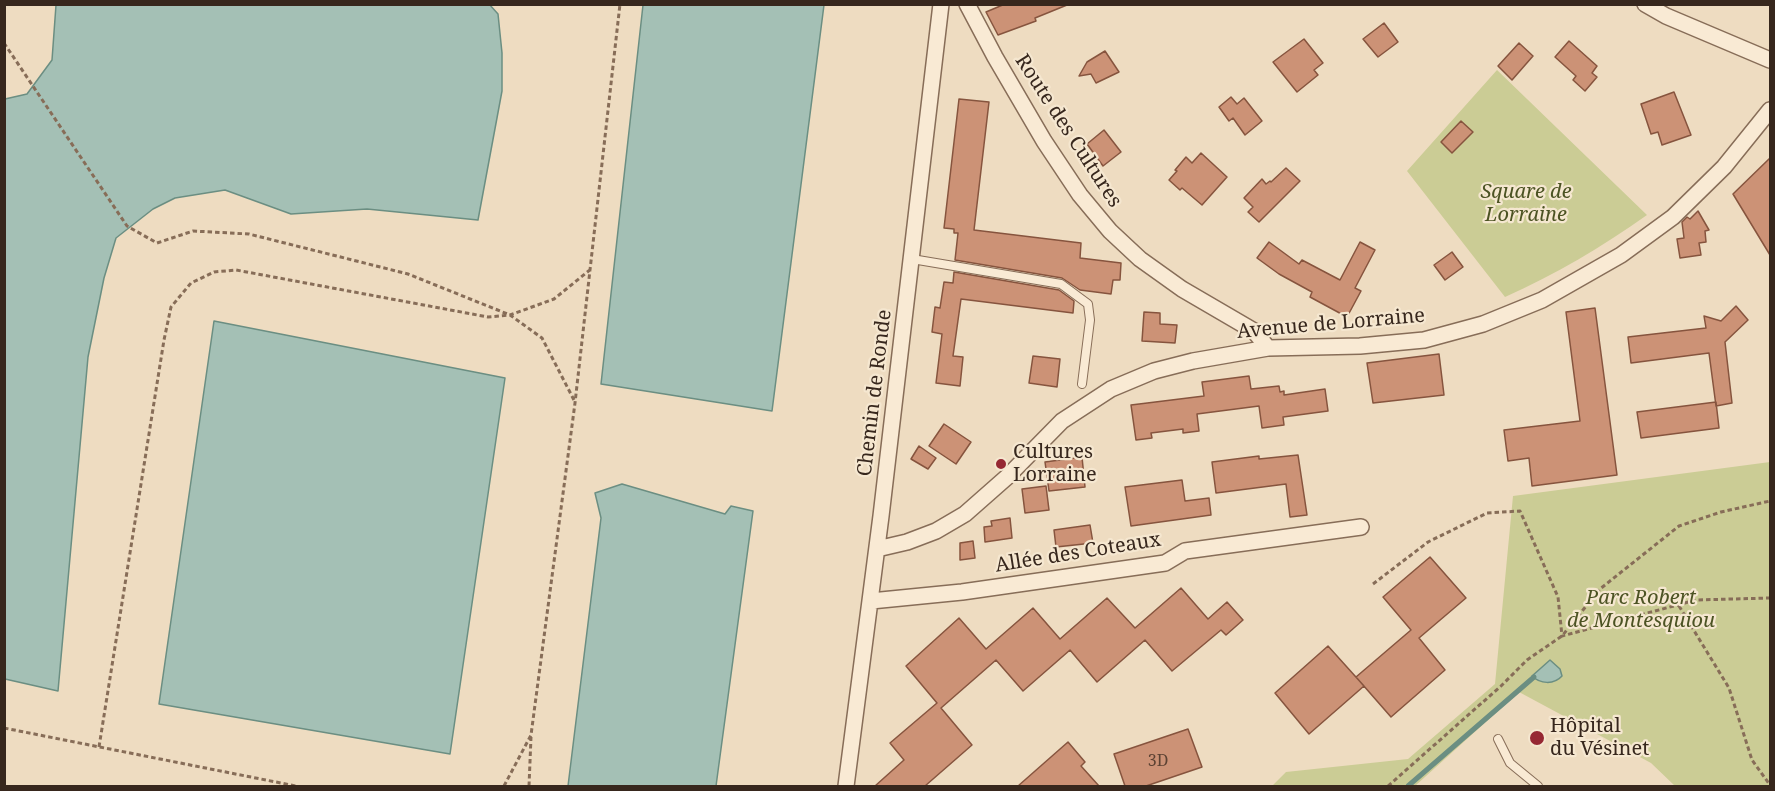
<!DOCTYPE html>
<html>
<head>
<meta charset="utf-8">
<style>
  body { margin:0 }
  #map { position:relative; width:1775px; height:791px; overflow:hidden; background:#eedcc1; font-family:"Noto Serif",serif }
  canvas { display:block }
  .frame { position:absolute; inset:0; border:6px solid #37271d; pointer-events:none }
</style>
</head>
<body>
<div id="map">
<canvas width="1775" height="791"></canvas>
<div class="frame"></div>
</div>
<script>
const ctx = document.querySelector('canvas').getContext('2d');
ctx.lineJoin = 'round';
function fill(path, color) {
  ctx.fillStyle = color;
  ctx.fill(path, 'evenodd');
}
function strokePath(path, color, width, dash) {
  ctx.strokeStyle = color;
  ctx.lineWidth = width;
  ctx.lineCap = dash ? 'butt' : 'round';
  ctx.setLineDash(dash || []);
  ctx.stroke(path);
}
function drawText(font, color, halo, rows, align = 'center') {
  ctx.font = font + ' "Noto Serif",serif';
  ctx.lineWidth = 4.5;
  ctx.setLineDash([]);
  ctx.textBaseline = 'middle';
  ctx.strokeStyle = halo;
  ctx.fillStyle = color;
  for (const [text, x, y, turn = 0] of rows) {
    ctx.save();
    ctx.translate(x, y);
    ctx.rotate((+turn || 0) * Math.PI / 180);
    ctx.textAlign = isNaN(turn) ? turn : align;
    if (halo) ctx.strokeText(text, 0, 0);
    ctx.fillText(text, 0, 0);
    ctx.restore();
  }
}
fill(new Path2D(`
  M 1497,70 L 1647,215 C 1602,247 1556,274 1505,297 L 1407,171 Z
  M 1770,462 L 1770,786 L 1675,786 L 1651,763 L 1519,692 L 1415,786 L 1272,786 L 1286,772 L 1408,759 L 1495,684 L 1513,496 Z`), '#cbcc95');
const water = new Path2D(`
  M 489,4 L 498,14 L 502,53 L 502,91 L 478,220 L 367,209 L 291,214 L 225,190 L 175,198 L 153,209 L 116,238 L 104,278 L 88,357 L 58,691 L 5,679 L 5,99 L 27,94 L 52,60 L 56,5 Z
  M 643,5 L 824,5 L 772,411 L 601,384 Z
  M 214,321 L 505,378 L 450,754 L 159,704 Z
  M 622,484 L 725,514 L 731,506 L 753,511 L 716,786 L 568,786 L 601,518 L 595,493 Z
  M 1550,660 L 1560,669 L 1562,676 C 1554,685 1540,684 1532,676 Z`);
fill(water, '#a4c0b5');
strokePath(water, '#6b8e82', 1.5);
strokePath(new Path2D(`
  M 1408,786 L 1534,677`), '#6b8e82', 5);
const building = new Path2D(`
  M 1005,4 L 1067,4 L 1067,5 L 1035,18 L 1036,21 L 998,35 L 986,12 Z
  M 1384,23 L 1398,42 L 1378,57 L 1363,39 Z
  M 1304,39 L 1323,63 L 1314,70 L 1318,75 L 1297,92 L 1273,62 Z
  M 1569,41 L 1597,66 L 1592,73 L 1597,77 L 1585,91 L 1573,80 L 1576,76 L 1555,57 Z
  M 1519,43 L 1533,56 L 1512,80 L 1498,66 Z
  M 1105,51 L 1119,72 L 1096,83 L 1091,74 L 1079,76 L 1087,62 Z
  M 1674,92 L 1691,135 L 1662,145 L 1658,132 L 1651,134 L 1641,104 Z
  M 1231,97 L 1237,104 L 1244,98 L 1262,121 L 1245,135 L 1233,118 L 1229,121 L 1219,107 Z
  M 959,99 L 989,102 L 974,230 L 1081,243 L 1080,258 L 1121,263 L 1120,280 L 1113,280 L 1111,294 L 1080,290 L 1062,278 L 955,260 L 958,233 L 954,233 L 954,229 L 944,228 Z
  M 1461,121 L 1473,132 L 1452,153 L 1441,142 Z
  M 1104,130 L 1121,152 L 1103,166 L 1087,144 Z
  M 1201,153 L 1227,177 L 1202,205 L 1182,188 L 1180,190 L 1169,180 L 1177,171 L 1175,170 L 1186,157 L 1192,163 Z
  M 1770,158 L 1770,255 L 1733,194 Z
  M 1286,168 L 1300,181 L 1259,222 L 1248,212 L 1253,207 L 1244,198 L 1262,179 L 1266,184 L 1270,181 L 1271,182 Z
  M 1698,211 L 1709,230 L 1705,231 L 1706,242 L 1699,243 L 1701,255 L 1680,258 L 1677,239 L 1684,238 L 1682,222 L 1687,217 L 1690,219 Z
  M 1269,242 L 1299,264 L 1302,260 L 1340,280 L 1360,242 L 1375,250 L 1355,288 L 1361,291 L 1347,317 L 1310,297 L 1312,292 L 1279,274 L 1257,258 Z
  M 1452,252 L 1463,267 L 1445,280 L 1434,265 Z
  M 954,272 L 1059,290 L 1074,301 L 1073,313 L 961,299 L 953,356 L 963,357 L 960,386 L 936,383 L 942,334 L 932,332 L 935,307 L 940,308 L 944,282 L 953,283 Z
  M 1736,306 L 1748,320 L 1725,342 L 1732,403 L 1716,406 L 1709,353 L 1631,363 L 1628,337 L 1706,328 L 1704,316 L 1721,321 Z
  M 1595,308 L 1617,475 L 1532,486 L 1529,458 L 1508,461 L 1504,430 L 1580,421 L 1566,312 Z
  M 1144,312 L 1160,313 L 1160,324 L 1177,325 L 1175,343 L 1142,341 Z
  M 1439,354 L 1444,395 L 1373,403 L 1367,363 Z
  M 1033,356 L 1060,359 L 1057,387 L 1029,383 Z
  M 1249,376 L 1251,389 L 1279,386 L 1280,392 L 1284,391 L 1284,395 L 1325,389 L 1328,411 L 1283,417 L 1284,425 L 1262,428 L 1259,406 L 1197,414 L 1199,431 L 1183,433 L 1183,429 L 1151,433 L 1152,438 L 1136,440 L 1131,405 L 1204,396 L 1202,382 Z
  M 1716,402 L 1719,428 L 1641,438 L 1637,412 Z
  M 944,424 L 971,442 L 956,464 L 929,446 Z
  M 919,446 L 936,458 L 928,469 L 911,459 Z
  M 1298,455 L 1307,515 L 1290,517 L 1286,484 L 1216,493 L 1212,462 L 1259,456 L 1259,459 Z
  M 1082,457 L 1085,487 L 1049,491 L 1045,462 Z
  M 1182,480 L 1185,501 L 1209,498 L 1211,515 L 1131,526 L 1125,487 Z
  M 1046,486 L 1049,510 L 1025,513 L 1022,489 Z
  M 1010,518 L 1012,538 L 985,542 L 984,527 L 992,526 L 991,521 Z
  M 1090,525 L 1093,543 L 1056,547 L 1054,530 Z
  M 973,541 L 975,558 L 960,560 L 960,543 Z
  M 1430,557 L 1466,598 L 1419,638 L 1445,670 L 1391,717 L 1356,677 L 1411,630 L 1383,597 Z
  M 1181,588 L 1208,619 L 1227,602 L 1243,620 L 1226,635 L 1221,630 L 1172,671 L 1145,640 L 1097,682 L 1070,650 L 1023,691 L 996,660 L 941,708 L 972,745 L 925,786 L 875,786 L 904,760 L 890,743 L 937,703 L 906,666 L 959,618 L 986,649 L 1033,608 L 1060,639 L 1107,598 L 1135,628 Z
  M 1328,646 L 1364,686 L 1309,734 L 1275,693 Z
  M 1188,729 L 1202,767 L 1146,786 L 1125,786 L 1114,754 Z
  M 1068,742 L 1085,762 L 1081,766 L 1099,786 L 1018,786 Z`);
fill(building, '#cc9276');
strokePath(building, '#86543e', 1.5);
const lane = new Path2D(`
  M 912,259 L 1061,284 L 1088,304 L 1090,320 L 1082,384
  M 1498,739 L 1510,763 L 1538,786`);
const street = new Path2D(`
  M 967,4 L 995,57 L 1044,141 L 1080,195 L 1110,231 L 1140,259 L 1182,289 L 1254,331 L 1268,348
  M 1645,4 L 1666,16 L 1770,60
  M 877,549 L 907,542 L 936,531 L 965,514 L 1007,477 L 1062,421 L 1111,389 L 1154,371 L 1193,361 L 1268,348 L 1360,346 L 1424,340 L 1483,324 L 1542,300 L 1621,255 L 1673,217 L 1724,167 L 1770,110
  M 871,601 L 962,592 L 1165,563 L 1185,551 L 1361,527
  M 846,786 L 881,516 L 941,4`);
strokePath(lane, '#876d58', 10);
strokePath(street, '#876d58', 18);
strokePath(new Path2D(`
  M 4,43 L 127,226 L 157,243 L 193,231 L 249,234 L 408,274 L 510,315 L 542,338 L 575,402
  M 1373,584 L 1428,542 L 1487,513 L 1520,511 L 1558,597 L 1562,636 L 1696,600 L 1770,598
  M 1679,606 L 1729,688 L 1752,760 L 1770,785
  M 4,728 L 296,786
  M 99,747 L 164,340 L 171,307 L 191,283 L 214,272 L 236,270 L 488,317 L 510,315 L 554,299 L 591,269
  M 504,786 L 531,735 L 575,403 L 620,4
  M 529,786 L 531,737
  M 1388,786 L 1501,686 L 1527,660 L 1562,636 L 1600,589 L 1679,526 L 1721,512 L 1770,501`), '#876d58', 3, [4.5, 3]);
strokePath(lane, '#f9ead4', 8);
strokePath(street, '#f9ead4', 15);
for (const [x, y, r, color] of [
  [1001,464,6,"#962833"],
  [1537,738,8,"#962833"]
]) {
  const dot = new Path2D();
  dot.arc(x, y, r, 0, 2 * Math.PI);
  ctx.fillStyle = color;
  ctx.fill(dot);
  strokePath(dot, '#f5e7d0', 2);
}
drawText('16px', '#5c4233', null, [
  ["3D",1158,761]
]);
drawText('20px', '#37271d', '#f5e7d0', [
  ["Route des Cultures",1068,131,57],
  ["Avenue de Lorraine",1331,324,-5],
  ["Chemin de Ronde",875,393,-83],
  ["Allée des Coteaux",1078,553,-9]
]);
drawText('italic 20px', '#4c5323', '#f5e7d0', [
  ["Square de",1526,192],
  ["Lorraine",1526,215],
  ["Parc Robert",1641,598],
  ["de Montesquiou",1641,621]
]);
drawText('20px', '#37271d', '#f5e7d0', [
  ["Cultures",1013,452],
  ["Lorraine",1013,475],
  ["Hôpital",1550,726],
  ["du Vésinet",1550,749]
], 'left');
</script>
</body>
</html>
